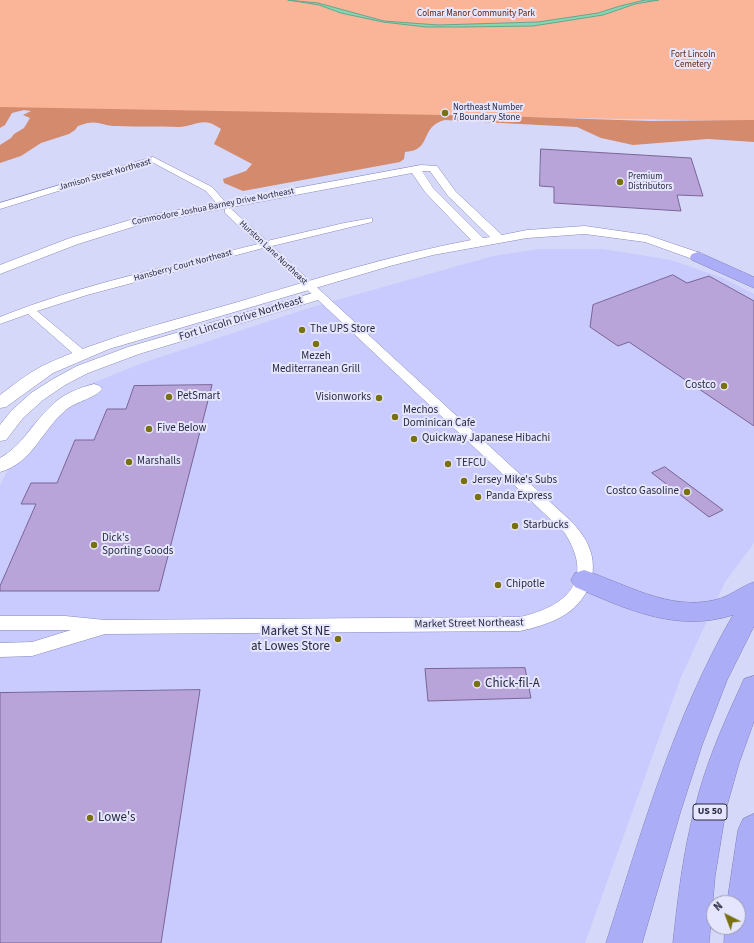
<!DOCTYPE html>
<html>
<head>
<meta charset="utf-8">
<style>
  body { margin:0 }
  #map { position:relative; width:754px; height:943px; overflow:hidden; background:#d6d8fa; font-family:"Source Sans 3",sans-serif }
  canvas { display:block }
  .north { position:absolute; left:706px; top:895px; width:40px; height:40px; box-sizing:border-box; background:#e5e6fe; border:1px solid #9a9bb2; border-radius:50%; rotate:318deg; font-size:11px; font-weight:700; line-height:16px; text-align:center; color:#2a2a3f }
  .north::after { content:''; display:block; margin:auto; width:14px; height:18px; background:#79700f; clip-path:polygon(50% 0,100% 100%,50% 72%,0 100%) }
</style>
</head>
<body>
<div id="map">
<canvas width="754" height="943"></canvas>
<div class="north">N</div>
</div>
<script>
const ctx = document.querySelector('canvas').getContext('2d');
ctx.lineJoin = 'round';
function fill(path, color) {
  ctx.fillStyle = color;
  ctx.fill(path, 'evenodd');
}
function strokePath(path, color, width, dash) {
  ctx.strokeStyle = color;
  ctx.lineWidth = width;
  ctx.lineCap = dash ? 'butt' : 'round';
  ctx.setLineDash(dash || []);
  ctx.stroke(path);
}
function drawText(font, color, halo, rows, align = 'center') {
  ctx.font = font + ' "Source Sans 3",sans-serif';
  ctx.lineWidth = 4;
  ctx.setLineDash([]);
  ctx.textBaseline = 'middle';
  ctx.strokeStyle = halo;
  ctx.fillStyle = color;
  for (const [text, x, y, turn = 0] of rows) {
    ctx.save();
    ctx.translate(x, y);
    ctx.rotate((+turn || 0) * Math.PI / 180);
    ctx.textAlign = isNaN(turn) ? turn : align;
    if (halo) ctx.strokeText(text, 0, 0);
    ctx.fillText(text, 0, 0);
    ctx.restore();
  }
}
fill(new Path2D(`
  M 539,249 L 603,249 L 671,260 L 723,278 L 754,294 L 754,543 L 725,582 L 681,677 L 585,943 L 0,943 L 0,485 L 31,426 L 87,385 L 145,362 L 312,307 L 493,256 Z`), '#c9cbfe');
fill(new Path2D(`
  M 0,0 L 754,0 L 754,121 L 0,109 Z`), '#fab498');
fill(new Path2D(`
  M 0,107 L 498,116 L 650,121 L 754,120 L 754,142 L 708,139 L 633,145 L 601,138 L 577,127 L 445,120 C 424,125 429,142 417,149 C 414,151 409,151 405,152 L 404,159 L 400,162 L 243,191 L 224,183 L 223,179 L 246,171 L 252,164 L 214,144 L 221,129 C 218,127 213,124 210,123 C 200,120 189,127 179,127 C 158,126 138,127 117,126 C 100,126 98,118 78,126 L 75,130 L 69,134 L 41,143 L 21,156 L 0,163 L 0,145 L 11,138 L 14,134 L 24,128 L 30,118 L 23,115 L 31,111 L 24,110 L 12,113 L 5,125 L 0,128 Z`), '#d48a6c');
const water = new Path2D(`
  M 288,0 L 318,3 L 384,21 L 438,25 L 538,22 L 598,13 L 620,6 L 645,0 L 659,0 L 635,4 L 603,15 L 533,26 L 461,27 L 426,27 L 383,22 L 341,13 L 319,5 Z`);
fill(water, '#83d8b1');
strokePath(water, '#68a48f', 1);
const building = new Path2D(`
  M 541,149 L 691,158 L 703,196 L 677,195 L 681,211 L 554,203 L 554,187 L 540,186 Z
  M 673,275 L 687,283 L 709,276 L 754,301 L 754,426 L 629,342 L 618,346 L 590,327 L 593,305 Z
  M 212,385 L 159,591 L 0,591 L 0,586 L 36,504 L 21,504 L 31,483 L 57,483 L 75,440 L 94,440 L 107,409 L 126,409 L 134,386 Z
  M 665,467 L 723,510 L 709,517 L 652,473 Z
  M 525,668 L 531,698 L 428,701 L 425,669 Z
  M 200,690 L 161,943 L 0,943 L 0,693 Z`);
fill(building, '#b9a4d9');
strokePath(building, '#796596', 1);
const minor = new Path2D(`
  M 153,157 L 212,187 L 227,204 L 222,207 L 219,206 L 206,191 L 152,162 L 0,209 L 0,203 Z
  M 228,208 L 231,209 L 267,241 L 344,223 L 372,218 L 372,222 L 272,246 L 574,524 C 579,531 585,537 588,545 C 601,573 587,603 561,617 C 548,624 534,628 520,631 L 105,634 L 32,656 L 0,657 L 0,643 L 32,642 L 71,630 L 0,630 L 0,616 L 65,616 L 105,620 L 520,617 C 569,606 595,579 564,532 L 263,248 L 87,295 L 37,311 L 85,351 L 87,354 L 85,357 L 77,357 L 28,314 L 0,324 L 0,317 C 82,284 172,266 258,244 L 225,213 L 225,209 Z`);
const tertiary = new Path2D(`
  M 421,165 L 437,166 L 456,192 L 502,235 L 527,230 L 585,226 L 647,235 L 703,254 L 704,257 L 698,261 L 645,242 L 585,234 L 527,238 L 433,255 L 390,266 L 109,349 L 53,373 L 6,407 L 0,408 L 0,395 C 13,385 27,374 42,366 C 104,337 172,321 238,302 C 315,279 392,255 471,240 L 425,192 L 412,173 L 142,224 L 78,244 L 0,274 L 0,265 L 70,238 L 140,217 ZM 422,171 L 430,171 L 448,196 L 490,237 L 483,238 L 433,188 Z
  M 313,293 L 318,294 L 320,297 L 318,300 L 139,354 L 88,373 L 65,385 L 43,400 L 23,418 L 6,440 L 0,441 L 0,425 L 11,411 L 31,393 L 53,379 L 77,366 L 128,347 Z
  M 94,384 L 100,386 L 102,389 C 97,397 76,402 67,409 C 42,429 33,463 0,472 L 0,458 C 22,446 32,424 50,407 C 61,395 78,388 94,384 Z`);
const motorway = new Path2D(`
  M 698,252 L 754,277 L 754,288 L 692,260 L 690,257 L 692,254 Z
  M 584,570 C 626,584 669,611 715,600 C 729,597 740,587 754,582 L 754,626 L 727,680 L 702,745 L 681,810 L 642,943 L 606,943 C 642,831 674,717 733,615 C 677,633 626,609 575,587 L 571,580 L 575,573 Z
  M 754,676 L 754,721 L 739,763 L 726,809 L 715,876 L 709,943 L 673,943 C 678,898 683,852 695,808 C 705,766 722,727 740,688 L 744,679 Z
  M 754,814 L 754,943 L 724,943 L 725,927 L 738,927 L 738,903 L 727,903 L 738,830 L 743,819 Z`);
strokePath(minor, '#8889bd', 1);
strokePath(tertiary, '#8889bd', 1);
strokePath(motorway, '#7e7fb7', 1);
fill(minor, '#fff');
fill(tertiary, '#fff');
fill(motorway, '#acadf7');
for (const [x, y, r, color] of [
  [445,113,4,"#79700f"],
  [620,182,4,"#79700f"],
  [302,330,4,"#79700f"],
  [316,344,4,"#79700f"],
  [724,386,4,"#79700f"],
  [169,397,4,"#79700f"],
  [379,398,4,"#79700f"],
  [395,417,4,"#79700f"],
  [149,429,4,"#79700f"],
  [414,439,4,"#79700f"],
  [129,462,4,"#79700f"],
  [448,464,4,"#79700f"],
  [464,481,4,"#79700f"],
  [687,492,4,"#79700f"],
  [478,497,4,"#79700f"],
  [515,526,4,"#79700f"],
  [94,545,4,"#79700f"],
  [498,585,4,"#79700f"],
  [338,639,4,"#79700f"],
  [477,684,4,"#79700f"],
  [90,818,4,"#79700f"]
]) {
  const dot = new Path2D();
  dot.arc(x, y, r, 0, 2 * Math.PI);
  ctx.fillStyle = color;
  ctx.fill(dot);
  strokePath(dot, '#e5e6fe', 1.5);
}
drawText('9px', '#611f00', '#e5e6fe', [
  ["Colmar Manor Community Park",476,14],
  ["Fort Lincoln",693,55],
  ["Cemetery",693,65]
]);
drawText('9px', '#2a2a3f', '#e5e6fe', [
  ["Northeast Number",453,108],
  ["7 Boundary Stone",453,118],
  ["Premium",628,177],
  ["Distributors",628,187]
], 'left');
drawText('9px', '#2a2a3f', '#e5e6fe', [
  ["Jamison Street Northeast",105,175,-16],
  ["Commodore Joshua Barney Drive Northeast",213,207,-11],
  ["Hurston Lane Northeast",273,253,43],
  ["Hansberry Court Northeast",183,266,-15]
]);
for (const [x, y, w] of [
  [710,812,34]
]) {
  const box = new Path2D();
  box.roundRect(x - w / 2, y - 8, w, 16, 3);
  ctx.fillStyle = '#e5e6fe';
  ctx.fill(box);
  strokePath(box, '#2a2a3f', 1);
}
drawText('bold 10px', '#2a2a3f', null, [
  ["US 50",710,812]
]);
drawText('11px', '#2a2a3f', '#e5e6fe', [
  ["Fort Lincoln Drive Northeast",241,319,-17],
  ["Market Street Northeast",469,624,-1]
]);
drawText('11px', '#2a2a3f', '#e5e6fe', [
  ["The UPS Store",310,330],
  ["Mezeh",316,357,"center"],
  ["Mediterranean Grill",316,370,"center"],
  ["Costco",716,386,"right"],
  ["PetSmart",177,397],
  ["Visionworks",371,398,"right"],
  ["Mechos",403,411],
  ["Dominican Cafe",403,424],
  ["Five Below",157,429],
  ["Quickway Japanese Hibachi",422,439],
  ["Marshalls",137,462],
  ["TEFCU",456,464],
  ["Jersey Mike's Subs",472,481],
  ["Costco Gasoline",679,492,"right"],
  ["Panda Express",486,497],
  ["Starbucks",523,526],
  ["Dick's",102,539],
  ["Sporting Goods",102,552],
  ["Chipotle",506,585]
], 'left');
drawText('13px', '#2a2a3f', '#e5e6fe', [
  ["Market St NE",330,632,"right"],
  ["at Lowes Store",330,647,"right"],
  ["Chick-fil-A",485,684],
  ["Lowe's",98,818]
], 'left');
</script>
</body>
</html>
